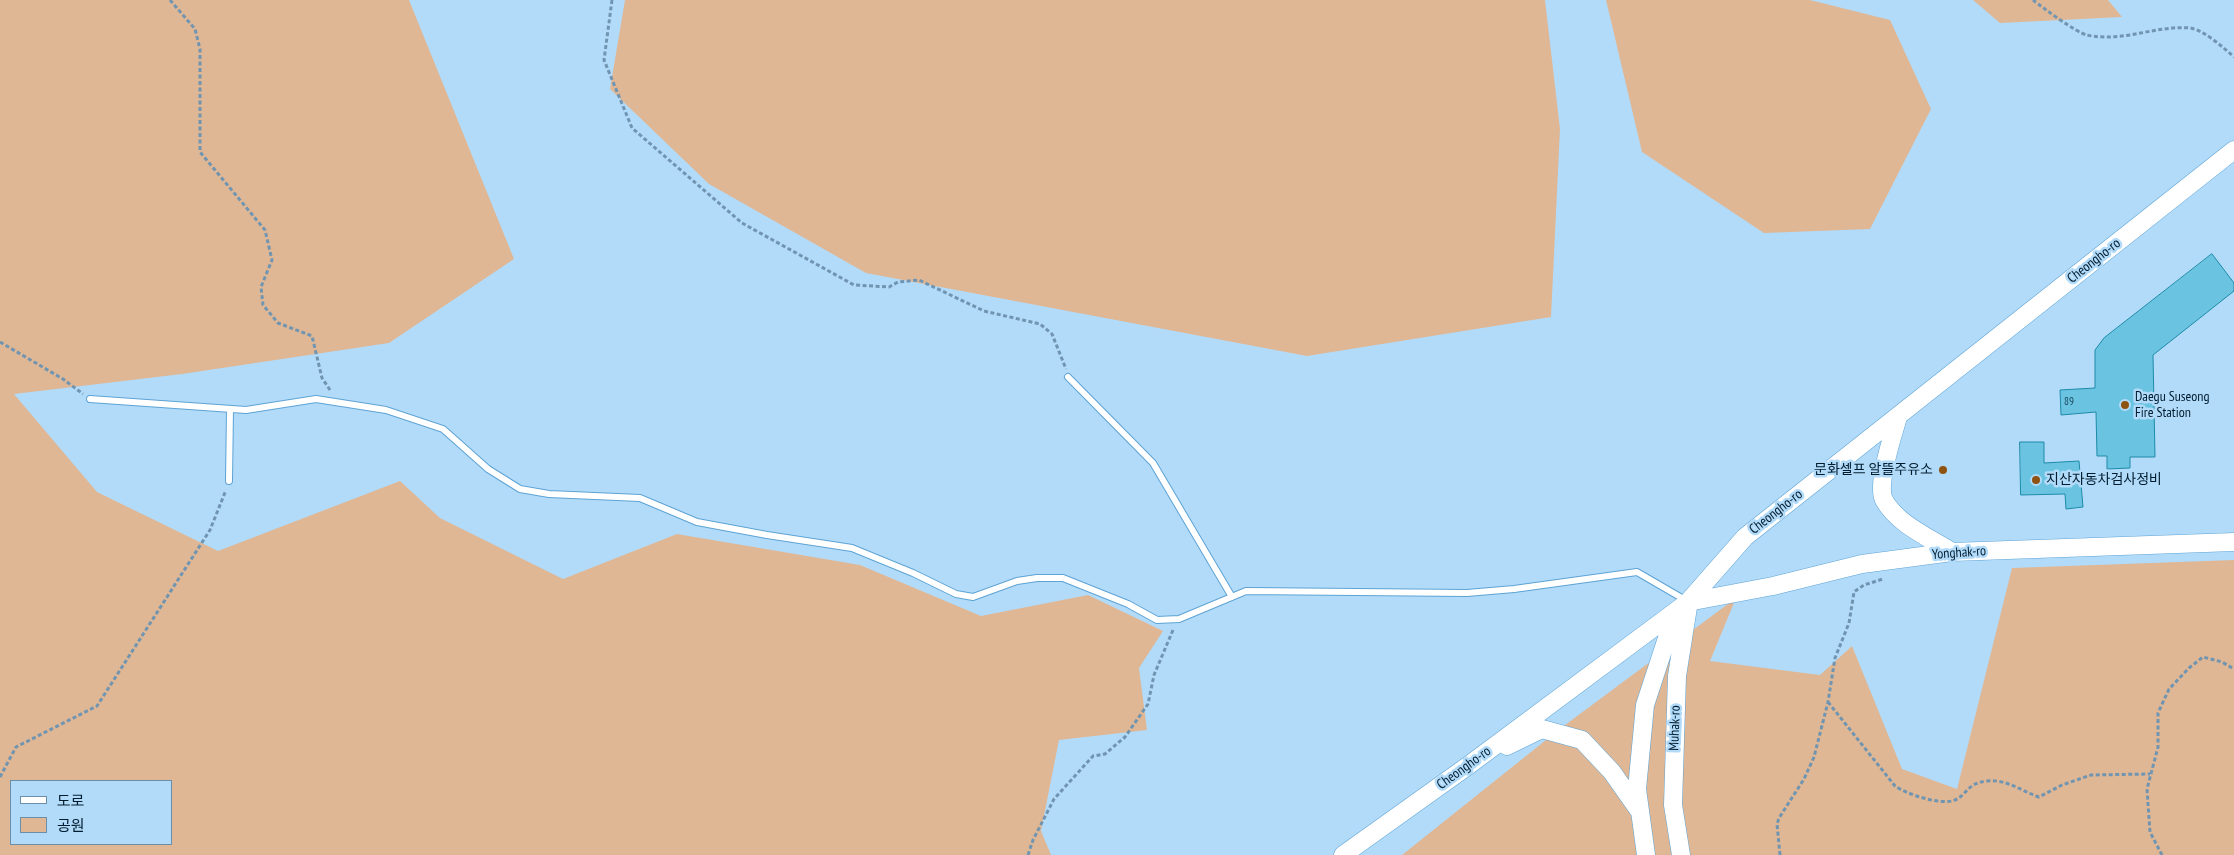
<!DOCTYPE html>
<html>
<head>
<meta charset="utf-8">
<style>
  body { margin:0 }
  #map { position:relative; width:2234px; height:855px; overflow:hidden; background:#b2dbfa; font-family:"PT Sans Narrow","Noto Sans KR",sans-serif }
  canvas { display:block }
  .legend { position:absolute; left:10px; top:780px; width:162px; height:65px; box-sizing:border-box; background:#b2dbfa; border:1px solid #6b8fa9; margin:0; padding:6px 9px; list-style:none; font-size:15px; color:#001c2f }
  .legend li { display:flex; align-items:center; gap:10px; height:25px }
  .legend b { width:25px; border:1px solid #6b8fa9 }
</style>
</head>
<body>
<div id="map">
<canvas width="2234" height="855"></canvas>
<ul class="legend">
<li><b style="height:6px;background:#fff"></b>도로</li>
<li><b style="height:14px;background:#dfb795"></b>공원</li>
</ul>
</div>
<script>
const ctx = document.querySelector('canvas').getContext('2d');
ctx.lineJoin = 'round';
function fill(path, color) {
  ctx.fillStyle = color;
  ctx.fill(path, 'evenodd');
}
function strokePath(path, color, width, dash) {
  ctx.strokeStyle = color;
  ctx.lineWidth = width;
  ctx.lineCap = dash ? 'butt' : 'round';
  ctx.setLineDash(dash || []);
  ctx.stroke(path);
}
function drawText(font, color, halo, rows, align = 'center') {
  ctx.font = font + ' "PT Sans Narrow","Noto Sans KR",sans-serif';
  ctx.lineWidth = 5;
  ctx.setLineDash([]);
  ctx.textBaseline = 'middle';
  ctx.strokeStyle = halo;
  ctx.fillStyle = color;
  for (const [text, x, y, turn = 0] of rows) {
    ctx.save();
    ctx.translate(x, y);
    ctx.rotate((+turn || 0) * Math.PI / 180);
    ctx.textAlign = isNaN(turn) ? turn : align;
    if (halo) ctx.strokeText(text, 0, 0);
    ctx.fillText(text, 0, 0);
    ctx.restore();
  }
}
fill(new Path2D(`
  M 0,0 L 409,0 L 514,259 L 389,343 L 182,374 L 14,394 L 97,492 L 218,551 L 400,481 L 440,518 L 563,579 L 677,534 L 860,565 L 981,616 L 1088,595 L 1163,631 L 1139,668 L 1147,730 L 1059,740 L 1041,831 L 1051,855 L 0,855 ZM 11,781 L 171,781 L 171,844 L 11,844 Z
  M 625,0 L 1545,0 L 1560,129 L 1551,317 L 1307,356 L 866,273 L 709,184 L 610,89 Z
  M 1606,0 L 1810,0 L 1890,20 L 1931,109 L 1870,229 L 1764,233 L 1642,152 Z
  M 1973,0 L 2108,0 L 2122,17 L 2000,23 Z
  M 2234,560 L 2234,855 L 1402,855 L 1561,728 L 1736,598 L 1710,661 L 1820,675 L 1852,646 L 1902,769 L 1957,789 L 2012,568 Z`), '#dfb795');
const building = new Path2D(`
  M 2212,254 L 2234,283 L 2234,291 L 2153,355 L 2155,457 L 2130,457 L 2130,468 L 2107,469 L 2107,456 L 2097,456 L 2096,412 L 2061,415 L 2060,390 L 2095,388 L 2095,350 L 2104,338 Z
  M 2020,442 L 2044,442 L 2044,463 L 2079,461 L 2083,507 L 2066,509 L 2065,494 L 2021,495 Z`);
fill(building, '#6ac3e0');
strokePath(building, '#1c8ba8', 1);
const lane = new Path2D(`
  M 1068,377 L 1153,463 L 1232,597
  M 90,399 L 246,410 L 316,399 L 386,410 L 443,429 L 488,469 L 520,489 L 549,494 L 640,498 L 697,522 L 767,535 L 852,548 L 913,573 L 956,594 L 973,597 L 1017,581 L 1037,578 L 1063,578 L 1128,604 L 1157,620 L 1179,619 L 1246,591 L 1467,593 L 1514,589 L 1637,572 L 1687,601
  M 229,481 L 230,409`);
const secondary = new Path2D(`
  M 1898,417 C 1893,435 1876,484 1884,500 C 1897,524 1930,538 1952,552
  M 1688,602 L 1773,586 L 1862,564 L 1952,552 L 2234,542
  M 1507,746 L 1542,729 L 1582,740 L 1612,772 L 1638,809
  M 1343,855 L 1469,765 L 1688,602 L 1745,537 L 2234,150
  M 1646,855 L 1637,789 L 1645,705 L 1670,629 L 1681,613
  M 1681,855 L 1673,805 L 1677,676 L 1688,607`);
strokePath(lane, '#5da3d4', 8);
strokePath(secondary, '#5da3d4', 19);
strokePath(new Path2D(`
  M 170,0 L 195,29 L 200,49 L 200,152 L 265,230 L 272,260 L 261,287 L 263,305 L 278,323 L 312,336 L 322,378 L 330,390
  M 612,0 L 604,60 L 632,128 L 742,223 L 854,285 L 889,287 L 898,282 L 919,280 L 984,311 L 1040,324 L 1052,334 L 1066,369
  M 2033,0 C 2043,8 2077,33 2087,35 C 2123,43 2155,25 2190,28 C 2204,30 2224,48 2234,57
  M 0,342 L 63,379 L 83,394
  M 1828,702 L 1895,786 C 1906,794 1942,806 1955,800 C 1967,795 1967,783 1987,781 C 2007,779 2021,791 2039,797 L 2062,785 L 2091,775 L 2150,774
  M 0,777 L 16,747 L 97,706 L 210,530 L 226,490
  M 1028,855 L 1033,840 L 1054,799 L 1093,756 L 1105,754 L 1125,737 L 1148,704 L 1154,675 L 1173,630
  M 1780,855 L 1777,824 L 1779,818 L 1804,779 L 1814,757 L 1828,702 L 1835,658 L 1849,623 L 1854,592 L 1864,585 L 1883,579
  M 2162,855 L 2150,832 L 2147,789 L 2158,747 L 2158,713 L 2169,689 L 2189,668 L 2203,657 L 2222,662 L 2234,669`), '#7195b0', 3, [4, 2.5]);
strokePath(lane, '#fff', 6);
strokePath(secondary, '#fff', 18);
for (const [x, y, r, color] of [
  [2125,405,5,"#8e5211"],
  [1943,470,5,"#8e5211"],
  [2036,480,5,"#8e5211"]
]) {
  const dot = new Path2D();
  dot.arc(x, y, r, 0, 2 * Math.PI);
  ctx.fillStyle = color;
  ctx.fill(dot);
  strokePath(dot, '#b2dbfa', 2);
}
drawText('11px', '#1a465b', null, [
  ["89",2069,402]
]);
drawText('14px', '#001c2f', '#b2dbfa', [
  ["Cheongho-ro",2094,261,-38],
  ["Cheongho-ro",1776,512,-38],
  ["Yonghak-ro",1959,553,-4],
  ["Muhak-ro",1675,728,-88],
  ["Cheongho-ro",1464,768,-36]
]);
drawText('14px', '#001c2f', '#b2dbfa', [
  ["Daegu Suseong",2135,397],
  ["Fire Station",2135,413],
  ["문화셀프 알뜰주유소",1933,470,"right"],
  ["지산자동차검사정비",2046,480]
], 'left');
</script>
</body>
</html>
